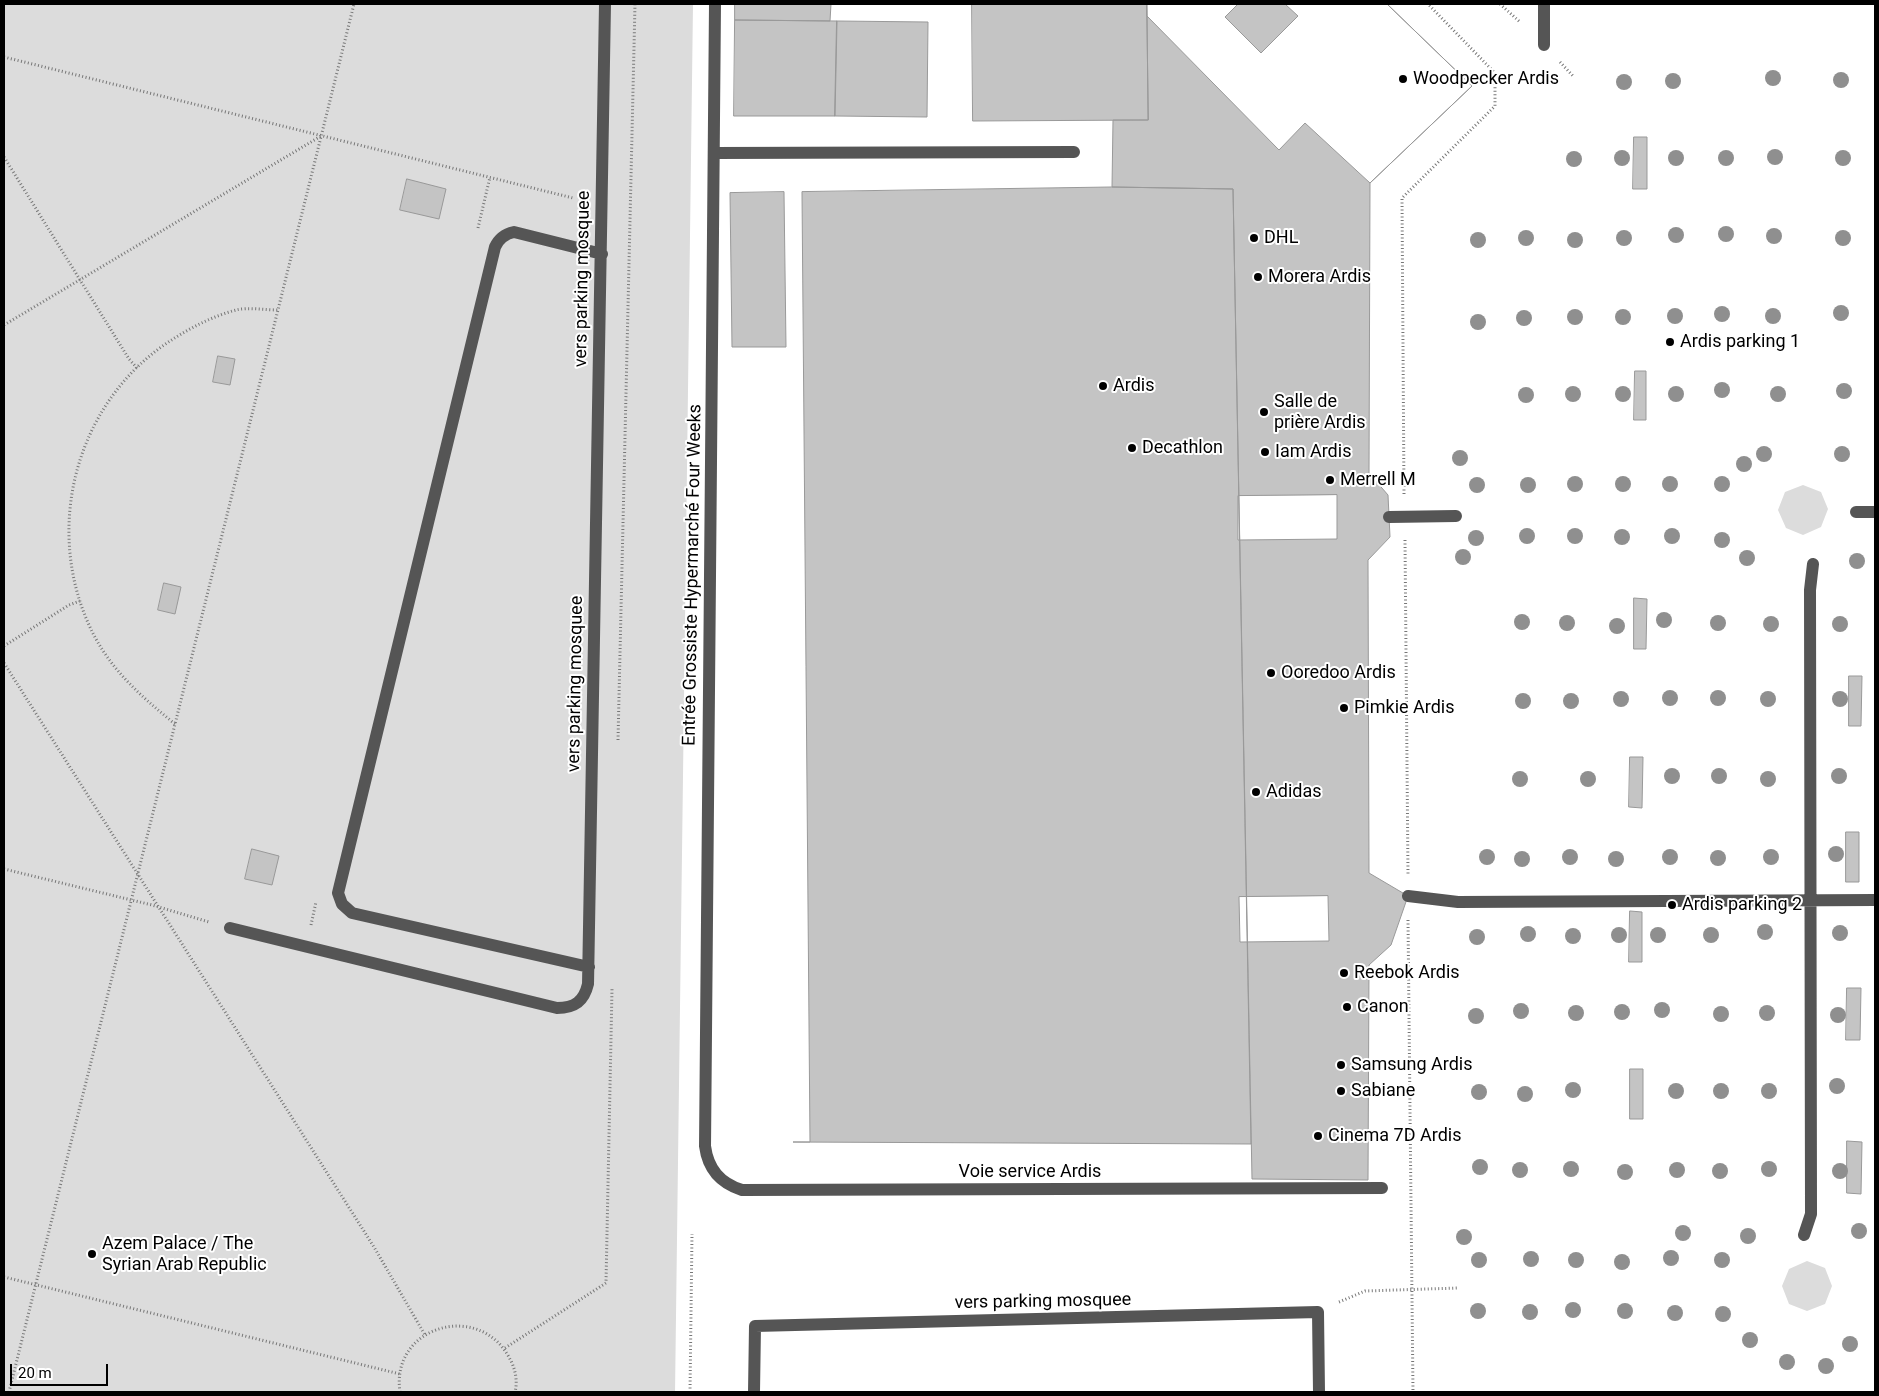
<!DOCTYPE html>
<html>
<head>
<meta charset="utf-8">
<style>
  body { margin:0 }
  #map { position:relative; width:1879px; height:1396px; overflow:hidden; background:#fff; font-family:Roboto,sans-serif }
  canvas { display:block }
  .frame { position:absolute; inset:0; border:5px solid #000; pointer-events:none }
  .scale { position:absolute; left:10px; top:1364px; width:98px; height:22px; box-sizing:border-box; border:2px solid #000; border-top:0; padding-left:6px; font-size:15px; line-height:18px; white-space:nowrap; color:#000; -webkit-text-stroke:4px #fff; paint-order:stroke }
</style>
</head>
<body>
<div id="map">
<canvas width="1879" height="1396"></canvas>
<div class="frame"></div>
<div class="scale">20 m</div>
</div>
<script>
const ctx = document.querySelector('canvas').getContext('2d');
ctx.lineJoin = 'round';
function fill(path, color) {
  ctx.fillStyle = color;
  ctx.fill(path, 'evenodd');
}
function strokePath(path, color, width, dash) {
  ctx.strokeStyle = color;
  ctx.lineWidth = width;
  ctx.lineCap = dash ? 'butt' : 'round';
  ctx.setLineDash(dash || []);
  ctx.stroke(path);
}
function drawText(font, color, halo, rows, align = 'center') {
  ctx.font = font + ' Roboto,sans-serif';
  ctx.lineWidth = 4;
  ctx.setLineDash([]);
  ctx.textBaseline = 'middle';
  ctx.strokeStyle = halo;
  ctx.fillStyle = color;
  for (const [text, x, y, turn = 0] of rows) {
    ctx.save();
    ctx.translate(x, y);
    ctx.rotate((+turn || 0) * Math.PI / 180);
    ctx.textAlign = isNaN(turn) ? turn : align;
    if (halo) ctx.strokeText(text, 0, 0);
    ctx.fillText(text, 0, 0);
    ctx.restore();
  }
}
fill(new Path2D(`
  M 4,4 L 693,4 L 675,1392 L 4,1392 Z
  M 1803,485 L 1821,492 L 1828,509 L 1821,527 L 1803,535 L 1786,528 L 1778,510 L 1785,492 Z
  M 1807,1261 L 1825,1268 L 1832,1286 L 1825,1304 L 1807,1311 L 1789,1304 L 1782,1286 L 1789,1269 Z`), '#dcdcdc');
const building = new Path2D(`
  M 735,4 L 831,4 L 830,21 L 735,20 Z
  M 972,4 L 1147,4 L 1148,120 L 973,121 Z
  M 1147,4 L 1238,4 L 1225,17 L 1261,53 L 1298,16 L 1285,4 L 1387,4 L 1472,86 L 1370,183 L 1305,123 L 1279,150 L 1147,16 Z
  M 1147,4 L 1387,4 L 1472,86 L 1370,183 L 1369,473 L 1388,495 L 1390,537 L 1368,560 L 1369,873 L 1408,896 L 1391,945 L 1369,965 L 1368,1180 L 1252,1179 L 1233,189 L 1112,187 L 1113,120 L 1148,120 Z
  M 735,20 L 837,21 L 835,116 L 734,116 Z
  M 837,21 L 928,22 L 927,117 L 835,116 Z
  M 1634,137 L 1647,137 L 1647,189 L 1633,189 Z
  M 407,179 L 446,189 L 439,219 L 400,210 Z
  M 1112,187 L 1233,189 L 1251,1144 L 793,1142 L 810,1142 L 802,192 Z
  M 784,192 L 786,347 L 732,347 L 730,193 Z
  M 218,356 L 235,359 L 230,385 L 213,382 Z
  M 1635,371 L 1646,371 L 1646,420 L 1634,420 Z
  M 1337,495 L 1337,539 L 1238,540 L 1238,496 Z
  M 164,583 L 181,587 L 175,614 L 158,610 Z
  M 1634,598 L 1647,599 L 1646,649 L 1634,649 Z
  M 1849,676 L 1862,676 L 1861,726 L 1849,726 Z
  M 1630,757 L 1643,757 L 1642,808 L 1629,807 Z
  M 1846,832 L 1859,832 L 1859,882 L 1846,882 Z
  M 252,849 L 279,856 L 272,885 L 245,879 Z
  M 1328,896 L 1329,941 L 1240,942 L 1239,897 Z
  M 1630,911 L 1642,912 L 1642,962 L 1629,962 Z
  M 1847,988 L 1861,988 L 1860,1040 L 1846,1040 Z
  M 1630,1069 L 1643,1069 L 1643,1119 L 1630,1119 Z
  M 1847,1141 L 1862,1142 L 1861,1194 L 1847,1193 Z`);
fill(building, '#c4c4c4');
strokePath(building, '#999', 1);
strokePath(new Path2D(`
  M 1500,4 L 1520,22
  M 4,57 L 573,198
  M 1560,62 L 1573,76
  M 4,157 L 129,359 L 137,368
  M 478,228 L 490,177
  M 4,325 L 321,136
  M 1404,494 L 1402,198 L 1495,106 L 1495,73 L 1428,4
  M 1405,540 L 1408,874
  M 4,646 L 69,605 L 80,601
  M 4,663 L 374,1247 L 425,1335
  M 175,724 C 137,693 105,665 86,618 C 46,521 78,405 164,345 C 186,330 210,317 236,310 C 248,307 265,310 278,310
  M 618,740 L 635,4
  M 4,869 L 152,905 L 209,922
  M 1408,920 L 1413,1392
  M 311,925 L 316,902
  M 4,1277 L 400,1374
  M 1339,1302 L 1365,1291 L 1458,1288
  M 505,1348 L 606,1283 L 612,989
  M 9,1392 L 354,4
  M 400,1392 C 390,1326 480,1300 510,1359 C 515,1368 518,1381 515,1392
  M 690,1392 L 692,1234`), '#777', 3, [1, 2.5]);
strokePath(new Path2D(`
  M 715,4 L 705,1146 C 708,1169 720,1183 742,1190 L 1382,1188
  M 1544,4 L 1544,45
  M 714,153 L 1074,152
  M 1856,512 L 1875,512
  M 1389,517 L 1456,516
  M 1408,896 L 1458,902 L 1875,900
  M 230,928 L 557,1008 C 575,1008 584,1001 588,984 L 605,4
  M 589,967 L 352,913 L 342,904 L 338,893 L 495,247 C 499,238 505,234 514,232 L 602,254
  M 1804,1235 L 1811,1214 L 1810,590 L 1813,564
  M 754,1392 L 755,1326 L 1318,1312 L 1319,1392`), '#555', 12);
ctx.fillStyle = '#8f8f8f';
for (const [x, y] of [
  [1773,78],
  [1841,80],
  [1673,81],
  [1624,82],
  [1775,157],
  [1622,158],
  [1676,158],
  [1726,158],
  [1843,158],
  [1574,159],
  [1726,234],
  [1676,235],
  [1774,236],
  [1526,238],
  [1624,238],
  [1843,238],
  [1478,240],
  [1575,240],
  [1841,313],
  [1722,314],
  [1675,316],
  [1773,316],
  [1575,317],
  [1623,317],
  [1524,318],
  [1478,322],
  [1722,390],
  [1844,391],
  [1573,394],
  [1623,394],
  [1676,394],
  [1778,394],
  [1526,395],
  [1764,454],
  [1842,454],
  [1460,458],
  [1744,464],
  [1575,484],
  [1623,484],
  [1670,484],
  [1722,484],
  [1477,485],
  [1528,485],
  [1527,536],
  [1575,536],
  [1672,536],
  [1622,537],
  [1476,538],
  [1722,540],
  [1463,557],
  [1747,558],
  [1857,561],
  [1664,620],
  [1522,622],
  [1567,623],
  [1718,623],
  [1771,624],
  [1840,624],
  [1617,626],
  [1670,698],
  [1718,698],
  [1621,699],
  [1768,699],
  [1840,699],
  [1523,701],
  [1571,701],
  [1672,776],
  [1719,776],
  [1839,776],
  [1520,779],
  [1588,779],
  [1768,779],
  [1836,854],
  [1487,857],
  [1570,857],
  [1670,857],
  [1771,857],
  [1718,858],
  [1522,859],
  [1616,859],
  [1765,932],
  [1840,933],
  [1528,934],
  [1619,935],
  [1658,935],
  [1711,935],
  [1573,936],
  [1477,937],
  [1662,1010],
  [1521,1011],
  [1622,1012],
  [1576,1013],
  [1767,1013],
  [1721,1014],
  [1838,1015],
  [1476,1016],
  [1837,1086],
  [1573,1090],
  [1676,1091],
  [1721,1091],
  [1769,1091],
  [1479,1092],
  [1525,1094],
  [1480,1167],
  [1571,1169],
  [1769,1169],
  [1520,1170],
  [1677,1170],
  [1720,1171],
  [1840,1171],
  [1625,1172],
  [1859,1231],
  [1683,1233],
  [1748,1236],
  [1464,1237],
  [1671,1258],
  [1531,1259],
  [1479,1260],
  [1576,1260],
  [1722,1260],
  [1622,1262],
  [1573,1310],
  [1478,1311],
  [1625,1311],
  [1530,1312],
  [1675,1313],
  [1723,1314],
  [1750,1340],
  [1850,1344],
  [1787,1362],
  [1826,1366]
]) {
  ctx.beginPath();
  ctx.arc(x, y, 8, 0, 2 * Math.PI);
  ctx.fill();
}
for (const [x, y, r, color] of [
  [1403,79,5,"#000"],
  [1254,238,5,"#000"],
  [1258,277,5,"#000"],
  [1670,342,5,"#000"],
  [1103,386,5,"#000"],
  [1264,412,5,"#000"],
  [1132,448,5,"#000"],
  [1265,452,5,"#000"],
  [1330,480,5,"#000"],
  [1271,673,5,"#000"],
  [1344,708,5,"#000"],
  [1256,792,5,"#000"],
  [1672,905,5,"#000"],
  [1344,973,5,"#000"],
  [1347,1007,5,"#000"],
  [1341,1065,5,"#000"],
  [1341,1091,5,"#000"],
  [1318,1136,5,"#000"],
  [92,1254,5,"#000"]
]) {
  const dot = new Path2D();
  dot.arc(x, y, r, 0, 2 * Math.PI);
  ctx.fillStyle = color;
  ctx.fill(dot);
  strokePath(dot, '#fff', 2);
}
drawText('18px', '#000', '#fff', [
  ["Woodpecker Ardis",1413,79],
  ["DHL",1264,238],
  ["Morera Ardis",1268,277],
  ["Ardis parking 1",1680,342],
  ["Ardis",1113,386],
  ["Salle de",1274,402],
  ["prière Ardis",1274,423],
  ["Decathlon",1142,448],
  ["Iam Ardis",1275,452],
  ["Merrell M",1340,480],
  ["Ooredoo Ardis",1281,673],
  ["Pimkie Ardis",1354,708],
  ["Adidas",1266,792],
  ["Ardis parking 2",1682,905],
  ["Reebok Ardis",1354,973],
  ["Canon",1357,1007],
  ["Samsung Ardis",1351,1065],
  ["Sabiane",1351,1091],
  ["Cinema 7D Ardis",1328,1136],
  ["Azem Palace / The",102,1244],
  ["Syrian Arab Republic",102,1265]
], 'left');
drawText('18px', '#000', '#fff', [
  ["vers parking mosquee",583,279,-89],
  ["Entrée Grossiste Hypermarché Four Weeks",693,575,-89],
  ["vers parking mosquee",576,684,-89],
  ["Voie service Ardis",1030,1172],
  ["vers parking mosquee",1043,1302,-1]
]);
</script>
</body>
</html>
